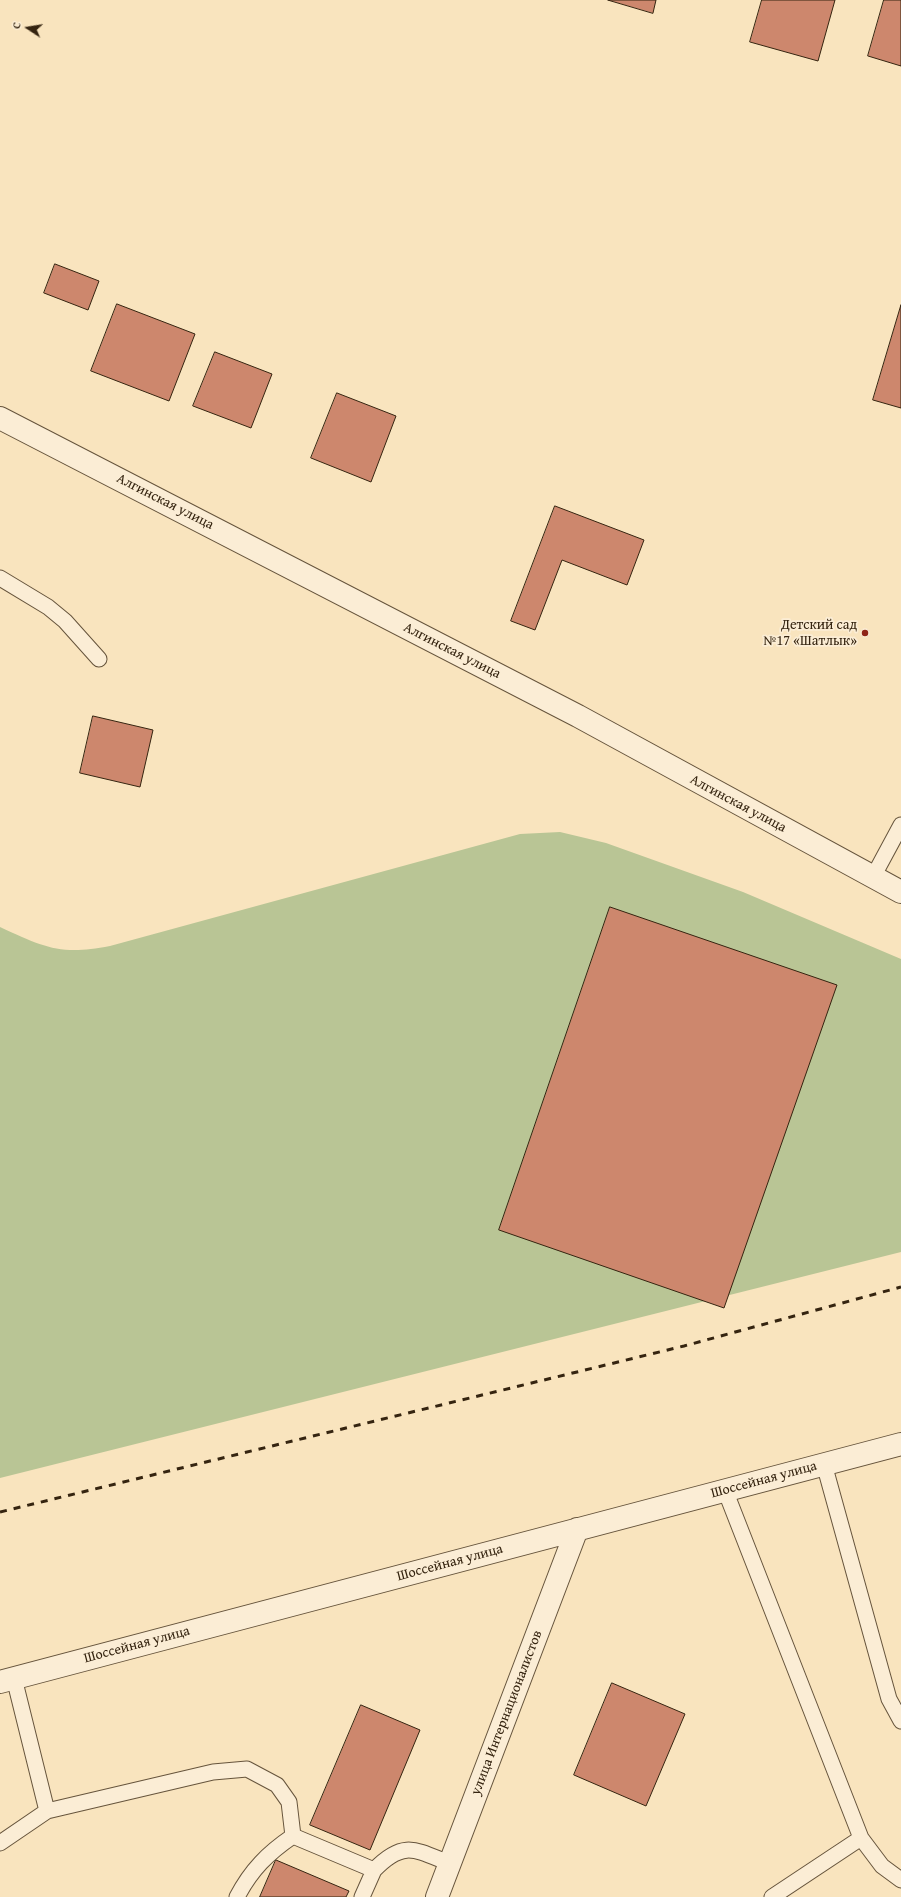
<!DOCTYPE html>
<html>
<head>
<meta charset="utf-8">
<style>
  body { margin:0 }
  #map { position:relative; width:901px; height:1897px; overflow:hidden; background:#f9e4be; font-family:"Gentium Book Plus",serif }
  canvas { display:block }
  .north { position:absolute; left:8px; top:8px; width:40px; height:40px; -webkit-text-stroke:3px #fbedd5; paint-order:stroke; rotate:282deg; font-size:11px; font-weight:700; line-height:16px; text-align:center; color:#352410 }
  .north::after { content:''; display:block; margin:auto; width:14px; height:18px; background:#352410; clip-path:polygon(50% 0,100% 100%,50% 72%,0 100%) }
</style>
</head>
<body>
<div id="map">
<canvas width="901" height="1897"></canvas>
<div class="north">С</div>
</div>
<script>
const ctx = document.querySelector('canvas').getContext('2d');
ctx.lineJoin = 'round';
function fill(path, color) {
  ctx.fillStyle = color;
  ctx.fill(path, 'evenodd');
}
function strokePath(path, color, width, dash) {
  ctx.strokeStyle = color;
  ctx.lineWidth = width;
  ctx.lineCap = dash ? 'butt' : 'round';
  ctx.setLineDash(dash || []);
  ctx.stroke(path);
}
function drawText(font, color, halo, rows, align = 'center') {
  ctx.font = font + ' "Gentium Book Plus",serif';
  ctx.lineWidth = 3.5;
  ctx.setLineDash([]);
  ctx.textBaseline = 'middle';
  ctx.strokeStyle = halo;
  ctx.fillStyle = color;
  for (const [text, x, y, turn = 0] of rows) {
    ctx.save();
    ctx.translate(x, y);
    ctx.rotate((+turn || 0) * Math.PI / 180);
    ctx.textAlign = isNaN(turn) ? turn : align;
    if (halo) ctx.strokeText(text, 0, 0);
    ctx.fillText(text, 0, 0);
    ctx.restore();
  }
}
fill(new Path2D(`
  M 560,832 L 606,843 L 743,892 L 901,959 L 901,1252 L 0,1478 L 0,927 C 44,947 60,956 110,946 L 520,834 Z`), '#b9c595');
const building = new Path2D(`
  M 608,0 L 656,0 L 653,13 Z
  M 762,0 L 835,0 L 818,61 L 750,42 Z
  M 884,0 L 901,0 L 901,66 L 868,56 Z
  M 55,264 L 99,281 L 88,310 L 44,293 Z
  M 117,304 L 195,334 L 169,401 L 91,371 Z
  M 901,305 L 901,408 L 873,400 Z
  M 215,352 L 272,374 L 251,428 L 193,406 Z
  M 337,393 L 396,416 L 371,482 L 311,458 Z
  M 555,506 L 644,540 L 627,585 L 562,560 L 535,630 L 511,621 Z
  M 93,716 L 153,730 L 140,787 L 80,773 Z
  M 610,907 L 837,985 L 724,1308 L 499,1230 Z
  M 612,1683 L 685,1714 L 646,1806 L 574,1775 Z
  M 361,1705 L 420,1730 L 370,1850 L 310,1825 Z
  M 276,1860 L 349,1891 L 346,1897 L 260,1897 Z`);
fill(building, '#cd876d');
strokePath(building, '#352410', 1);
const service = new Path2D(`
  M 0,578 L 48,607 L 65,621 L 99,659
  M 873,877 L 901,825
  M 824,1464 L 889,1699 L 901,1721
  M 725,1490 L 861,1838 L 882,1866 L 901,1880
  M 47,1811 L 213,1772 L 247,1769 L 277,1785 L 289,1802 L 293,1836
  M 0,1843 L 47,1811 L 14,1678
  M 374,1870 C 404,1839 416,1850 451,1864
  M 237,1897 C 251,1870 268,1853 293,1836 L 374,1870 L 362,1897
  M 772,1897 L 861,1838`);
const minor = new Path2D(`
  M 0,418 L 578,716 L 901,892
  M 0,1682 L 901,1444
  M 437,1897 L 577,1529`);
strokePath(service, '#66543c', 17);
strokePath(minor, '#66543c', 24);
strokePath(service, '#fbedd5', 15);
strokePath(minor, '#fbedd5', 22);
strokePath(new Path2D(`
  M 0,1512 L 684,1346 L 901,1287`), '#352410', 3, [7, 7]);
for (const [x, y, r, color] of [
  [865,633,4,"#8f2418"]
]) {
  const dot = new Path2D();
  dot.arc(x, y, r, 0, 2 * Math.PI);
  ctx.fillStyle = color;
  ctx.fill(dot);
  strokePath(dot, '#fbedd5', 1.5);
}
drawText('14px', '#352410', '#fbedd5', [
  ["Алгинская улица",165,502,27],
  ["Алгинская улица",452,651,27],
  ["Алгинская улица",738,804,28],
  ["Шоссейная улица",764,1480,-15],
  ["Шоссейная улица",450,1563,-15],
  ["Шоссейная улица",137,1645,-15],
  ["улица Интернационалистов",507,1713,-69]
]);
drawText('14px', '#352410', '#fbedd5', [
  ["Детский сад",857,625],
  ["№17 «Шатлык»",857,641]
], 'right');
</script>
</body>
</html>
